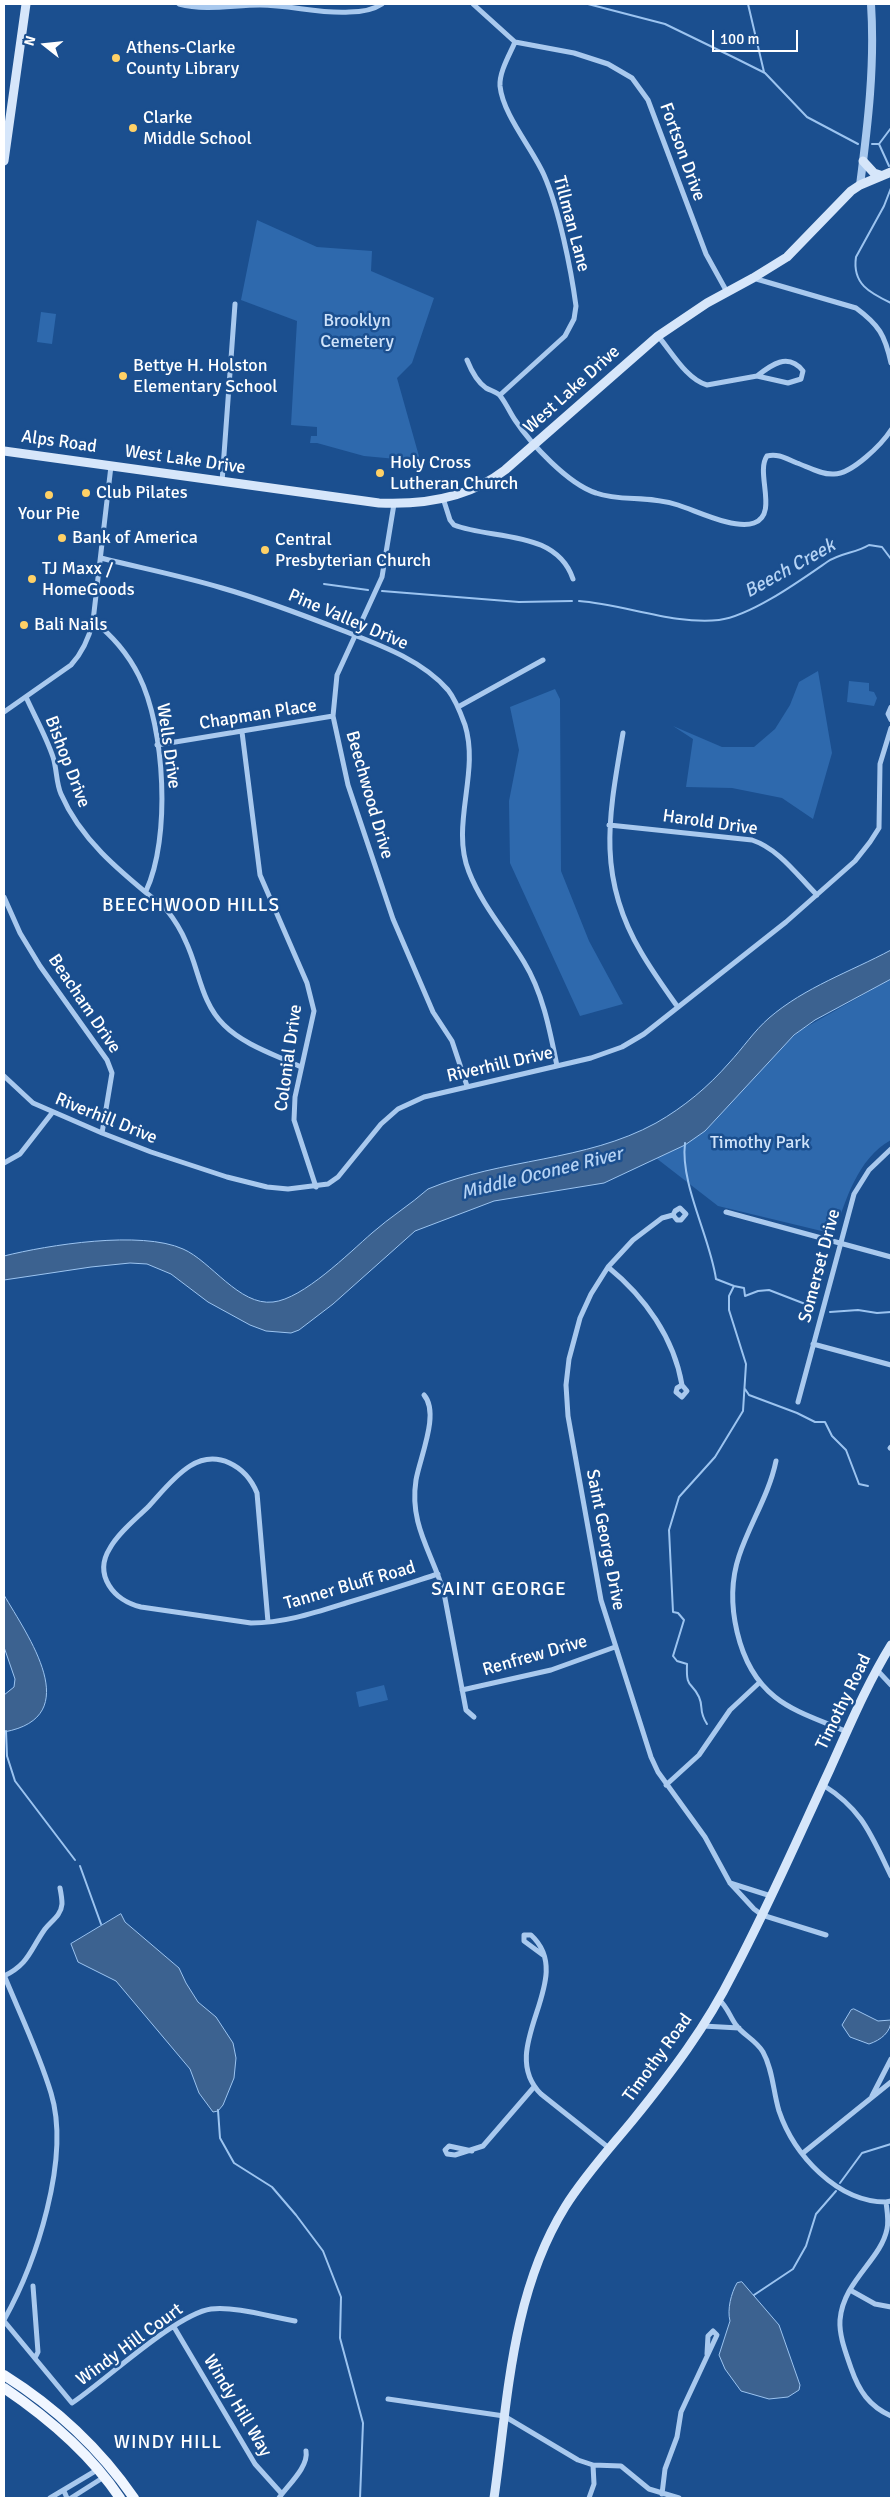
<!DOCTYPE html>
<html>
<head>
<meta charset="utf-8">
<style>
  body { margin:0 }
  #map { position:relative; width:895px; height:2502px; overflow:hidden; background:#1b4f8f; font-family:Signika,sans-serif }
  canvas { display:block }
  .frame { position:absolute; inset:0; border:5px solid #fff; pointer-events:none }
  .north { position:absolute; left:20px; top:20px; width:50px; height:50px; -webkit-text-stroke:4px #1b4f8f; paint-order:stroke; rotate:286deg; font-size:14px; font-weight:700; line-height:20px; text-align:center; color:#fff }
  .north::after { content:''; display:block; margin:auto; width:18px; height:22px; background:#fff; clip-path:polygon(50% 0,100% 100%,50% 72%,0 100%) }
  .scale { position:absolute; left:712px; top:30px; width:86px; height:22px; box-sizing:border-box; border:2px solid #fff; border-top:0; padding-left:6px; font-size:15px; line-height:18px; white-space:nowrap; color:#fff; -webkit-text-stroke:4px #1b4f8f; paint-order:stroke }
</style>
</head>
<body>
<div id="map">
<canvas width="895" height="2502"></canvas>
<div class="frame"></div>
<div class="north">N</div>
<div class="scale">100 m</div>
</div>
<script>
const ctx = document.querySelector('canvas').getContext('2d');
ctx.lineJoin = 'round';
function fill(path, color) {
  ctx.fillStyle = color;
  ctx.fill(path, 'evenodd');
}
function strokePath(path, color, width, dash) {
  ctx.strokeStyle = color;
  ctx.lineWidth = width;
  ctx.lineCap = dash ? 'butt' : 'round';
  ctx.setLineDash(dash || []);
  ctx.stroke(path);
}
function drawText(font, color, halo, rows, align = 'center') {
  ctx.font = font + ' Signika,sans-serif';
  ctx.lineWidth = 5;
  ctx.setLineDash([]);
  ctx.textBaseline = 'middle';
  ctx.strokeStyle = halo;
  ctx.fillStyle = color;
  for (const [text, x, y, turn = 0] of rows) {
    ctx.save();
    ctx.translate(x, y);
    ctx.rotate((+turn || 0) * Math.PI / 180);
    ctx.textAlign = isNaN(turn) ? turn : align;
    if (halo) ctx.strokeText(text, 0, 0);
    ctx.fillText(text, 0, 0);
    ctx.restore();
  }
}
fill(new Path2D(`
  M 257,220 L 317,247 L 372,251 L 371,271 L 434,298 L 412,363 L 397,378 L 422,467 L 407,460 L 364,456 L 317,443 L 310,443 L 311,436 L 317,436 L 317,427 L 291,425 L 297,321 L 241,300 Z
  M 41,312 L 56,314 L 52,344 L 37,342 Z
  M 818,671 L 832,753 L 813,819 L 782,798 L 732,788 L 686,787 L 693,739 L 673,726 L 722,747 L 754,747 L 775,729 L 790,705 L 799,682 Z
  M 849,681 L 869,683 L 869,691 L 874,692 L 877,698 L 874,706 L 847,702 Z
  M 555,689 L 560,699 L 561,871 L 589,941 L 623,1004 L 580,1016 L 510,863 L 509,801 L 519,750 L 510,707 Z
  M 891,979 L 891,1140 C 857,1159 846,1200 834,1234 L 718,1206 L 656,1158 L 705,1131 L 781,1047 L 801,1030 Z
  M 384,1685 L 388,1700 L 359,1707 L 356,1692 Z`), '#2e69ad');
const water = new Path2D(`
  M 891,950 L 891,979 L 815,1020 L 794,1035 L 705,1131 L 685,1145 L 604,1183 L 494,1201 L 415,1231 L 333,1304 L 299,1330 L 291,1333 L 266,1331 L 250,1325 L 208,1302 L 171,1274 L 147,1264 L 130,1263 L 91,1267 L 4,1280 L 4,1256 C 48,1245 141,1230 183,1249 C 211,1261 239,1306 273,1302 C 303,1299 349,1253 372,1233 C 390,1217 410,1205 428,1189 C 502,1158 585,1162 656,1123 C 684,1107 708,1087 729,1063 C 743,1048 754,1031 769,1018 C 805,987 850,972 891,950 Z
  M 4,1595 C 27,1635 87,1717 4,1732 L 4,1695 L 14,1687 L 15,1679 L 4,1647 Z
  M 121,1914 L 125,1922 L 179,1968 L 186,1983 L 198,2002 L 216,2017 L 233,2043 L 236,2058 L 234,2078 L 223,2105 L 218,2111 L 213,2112 L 199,2093 L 190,2069 L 116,1981 L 78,1962 L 71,1944 Z
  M 854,2009 L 878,2021 L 891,2020 C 891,2032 881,2040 869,2044 L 850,2037 L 842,2025 L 851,2010 Z
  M 742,2282 L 779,2325 L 800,2385 L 799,2390 L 788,2397 L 769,2399 L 741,2391 L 725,2369 L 719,2355 L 730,2321 C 727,2310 731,2293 737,2283 Z`);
fill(water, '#3c6290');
strokePath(water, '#9cc4f0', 1);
strokePath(new Path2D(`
  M 588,4 L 665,24 L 735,58 L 765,73 L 807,117 L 858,144
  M 748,4 L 764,72
  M 872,144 L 879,144
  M 879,144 L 889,166
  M 879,144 L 891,128
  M 891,188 L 884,206 L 856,257 C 852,284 870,293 891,303
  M 324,584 L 368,590
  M 382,591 L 519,602 L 572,601
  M 579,601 C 623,604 674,625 719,620 C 751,616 801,580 827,562 C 840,553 856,553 869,545 L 882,547 L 891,559
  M 685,1143 C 680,1184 710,1237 716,1279 L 734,1286 L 729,1296 L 729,1310 L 746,1364 L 743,1411 L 715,1457 L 679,1497 L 669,1530 L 673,1612 L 678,1613 L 684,1620 L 673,1656 L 677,1661 L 687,1664 C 686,1690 691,1680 699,1697 C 704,1708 698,1710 707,1724
  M 734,1286 L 744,1288 L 745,1296 L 758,1291 L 769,1290 L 813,1307
  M 830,1312 L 858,1310 L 877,1313 L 891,1312
  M 745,1389 L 749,1395 L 797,1413 L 815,1422 L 825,1422 L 832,1436 L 846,1450 L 859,1484 L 868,1486
  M 6,1731 L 7,1756 L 15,1781 L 75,1860
  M 80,1866 L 101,1924
  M 218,2110 L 220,2138 L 234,2163 L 272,2187 L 296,2215 L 323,2251 L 341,2297 L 340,2338 L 363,2423 L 360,2498
  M 840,2183 L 862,2153 L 891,2144
  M 754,2295 L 793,2269 L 806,2246 L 816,2214 L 836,2191`), '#9cc4f0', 2);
strokePath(new Path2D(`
  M 179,4 C 206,11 233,5 260,5 C 290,5 320,14 349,12 C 360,12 373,10 382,4
  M 473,4 L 515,42 L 574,53 L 608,64 L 632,78 L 648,100 L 706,254 L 727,292
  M 753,278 L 856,308 C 879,325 885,335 891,363
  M 658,336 C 671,351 687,380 707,385 L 757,376 L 788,383 L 801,379 L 803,371 C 788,352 771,365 757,376
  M 467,360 C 471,370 476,381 486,388 C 491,391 498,392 501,397 C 507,405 510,413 515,420 C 531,444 568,484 596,493 C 621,502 648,495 678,505 C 697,511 735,530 754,523 C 779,514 755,473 767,456 C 778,453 787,459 797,463 C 808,467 822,475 834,474 C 852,474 882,444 891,430
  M 500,395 L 565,336 L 574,319 L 576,306 C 571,269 559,209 544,175 C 532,148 503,115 500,86 C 499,72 510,54 515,42
  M 222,482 L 235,304
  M 443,498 L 450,520 L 454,525 C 492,540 556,529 573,579
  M 394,504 L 382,577 L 337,675 L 333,716 L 348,785 L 393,919 L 433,1012 L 452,1041 L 467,1086
  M 101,558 C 141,568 182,576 222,588 C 264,600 303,615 344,631 C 380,645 422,660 448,690 C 456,700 461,714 465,725 C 480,773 450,825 469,872 C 482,905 506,932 524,962 C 543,993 550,1031 557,1066
  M 93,621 C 113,636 128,654 139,676 C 165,728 171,838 146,891
  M 26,697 C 35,717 46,736 53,757 C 57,769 56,783 61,794 C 82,843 126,876 166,909 C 174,919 181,930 186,942 C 199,969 201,1003 224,1025 C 244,1045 276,1055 301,1067
  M 458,707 L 543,660
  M 891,707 L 888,714 L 891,720
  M 4,712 L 71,665 C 83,652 89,638 93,621 L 111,466
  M 242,732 L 260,875 L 307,983 L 314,1011 L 295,1097 L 294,1120 L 316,1187
  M 623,733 C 609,815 596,876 641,952 C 652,971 665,989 677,1006
  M 157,745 L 333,716
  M 609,825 L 752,840 C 779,849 797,875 817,895
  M 4,897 L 20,933 L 40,966 L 107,1060 L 112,1073 L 102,1133
  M 4,1076 L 33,1103 L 102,1133 L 151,1152 L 227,1177 L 267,1187 L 288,1189 L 328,1184 L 338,1177 L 381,1124 L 398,1109 L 424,1097 L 591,1058 L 622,1047 L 644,1034 L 786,922 L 855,861 L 870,842 L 879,828 L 880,764 L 891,728
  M 4,1163 L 20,1154 L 52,1113
  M 726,1212 L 891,1257
  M 673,1215 L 675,1211 L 680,1208 L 686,1214 L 681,1220 L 677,1220 L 673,1215 L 662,1218 L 633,1240 L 608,1267 L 591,1294 L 580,1318 L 569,1359 L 566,1385 L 568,1416 L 601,1600 L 651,1757 L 658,1772 L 705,1837 L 730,1883 L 754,1909 L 762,1915 L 826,1935
  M 608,1267 C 645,1297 674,1338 682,1385 L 677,1388 L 676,1392 L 682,1397 L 687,1391 L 682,1385
  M 813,1344 L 891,1365
  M 424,1395 C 440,1413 420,1457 416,1480 C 409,1525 432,1552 444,1593 L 466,1710 L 474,1717
  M 798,1402 L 854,1194 L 869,1170 L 891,1149
  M 890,1448 L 891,1447
  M 776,1461 C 769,1495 750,1523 739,1556 C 724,1601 737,1667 775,1697 C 795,1713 823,1721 847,1732
  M 268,1622 L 257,1493 C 246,1466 217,1449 190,1466 C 174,1476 161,1493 149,1506 C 136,1519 119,1532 110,1548 C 93,1575 114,1601 141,1607 L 251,1623 C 284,1623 314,1613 346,1603 C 377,1594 407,1584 438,1574
  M 877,1670 L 891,1685
  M 462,1690 L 551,1670 L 615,1647
  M 666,1785 L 699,1755 L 730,1710 L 760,1682
  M 823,1785 C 863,1810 871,1835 891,1876
  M 730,1883 L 771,1896
  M 543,1955 L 524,1941 L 524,1935 L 531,1935 C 579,1979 494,2047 541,2094 L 609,2148
  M 4,1975 C 20,2014 39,2053 51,2093 C 71,2158 36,2263 4,2320
  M 4,1976 C 29,1964 30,1950 45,1929 C 51,1921 61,1916 62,1904 C 62,1899 61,1893 60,1888
  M 719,2000 C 727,2006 730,2017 736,2025 C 743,2035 756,2040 763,2052 C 773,2070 773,2091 779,2111 C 794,2155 837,2202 886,2202
  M 703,2026 L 739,2028
  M 872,2096 L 891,2059
  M 472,2151 L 449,2146 L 445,2150 L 447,2154 L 455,2155 L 483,2146 L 534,2087
  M 803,2153 L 891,2082
  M 891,2201 L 886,2202 C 887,2211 889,2220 887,2229 C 881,2260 843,2281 840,2320 C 839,2336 846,2353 851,2368 C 859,2391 869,2406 891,2416
  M 33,2286 L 38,2352 L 35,2358
  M 850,2290 L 875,2304 L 891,2307
  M 4,2321 L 72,2403 C 105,2381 176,2314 211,2309 C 235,2306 271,2317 295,2321
  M 174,2327 L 255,2464 L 282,2494
  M 388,2399 L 504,2416 L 578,2460 L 593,2465 L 621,2466 L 649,2489 L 679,2498
  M 64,2491 L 67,2498
  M 662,2494 L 665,2469 L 677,2437 L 681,2412 L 717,2335 L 713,2331 L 708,2336 L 707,2354
  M 50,2498 L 97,2470
  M 71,2498 L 104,2477
  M 279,2498 C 287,2486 309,2467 306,2451
  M 589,2498 L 594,2484 L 593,2465`), '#a9c9ee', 5);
strokePath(new Path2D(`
  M 860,185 C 868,124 875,64 871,4`), '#a9c9ee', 8);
strokePath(new Path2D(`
  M 4,161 L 26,4
  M 863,161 L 874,173 L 880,175
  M 4,451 L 379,503 C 423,505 469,498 505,470 L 658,336 L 707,303 L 753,278 L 787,257 L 851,191 L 860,185 L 891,172
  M 494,2498 C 508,2400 511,2294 565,2207 C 585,2175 610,2148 633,2120 C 671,2073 706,2027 733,1973 C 768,1907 798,1838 830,1769 C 849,1727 867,1684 891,1645`), '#d6e6fa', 9);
strokePath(new Path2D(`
  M 4,2375 C 55,2407 100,2449 134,2498
  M 4,2388 C 47,2417 91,2455 120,2498`), '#f0f6ff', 10);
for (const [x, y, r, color] of [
  [116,58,5,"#ffd166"],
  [133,128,5,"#ffd166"],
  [123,376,5,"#ffd166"],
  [380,473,5,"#ffd166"],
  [86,493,5,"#ffd166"],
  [49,495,5,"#ffd166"],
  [62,538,5,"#ffd166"],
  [265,550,5,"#ffd166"],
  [32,579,5,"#ffd166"],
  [24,625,5,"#ffd166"]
]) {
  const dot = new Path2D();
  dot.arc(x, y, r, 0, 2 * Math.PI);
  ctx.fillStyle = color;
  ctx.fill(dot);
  strokePath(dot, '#1b4f8f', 2);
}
drawText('18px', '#fff', '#1b4f8f', [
  ["Athens-Clarke",126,48],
  ["County Library",126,69],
  ["Clarke",143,118],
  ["Middle School",143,139],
  ["Bettye H. Holston",133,366],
  ["Elementary School",133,387],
  ["Holy Cross",390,463],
  ["Lutheran Church",390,484],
  ["Club Pilates",96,493],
  ["Your Pie",49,514,"center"],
  ["Bank of America",72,538],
  ["Central",275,540],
  ["Presbyterian Church",275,561],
  ["TJ Maxx /",42,569],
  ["HomeGoods",42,590],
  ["Bali Nails",34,625]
], 'left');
drawText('18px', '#fff', '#1b4f8f', [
  ["Fortson Drive",682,152,70],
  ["Tillman Lane",571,224,75],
  ["West Lake Drive",572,390,-42],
  ["Alps Road",59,442,8],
  ["West Lake Drive",185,460,8],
  ["Pine Valley Drive",348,620,23],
  ["Chapman Place",258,715,-9],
  ["Wells Drive",168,746,82],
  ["Bishop Drive",67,762,69],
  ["Beechwood Drive",369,795,74],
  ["Harold Drive",710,823,8],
  ["Beacham Drive",84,1004,56],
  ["Colonial Drive",289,1058,-82],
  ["Riverhill Drive",500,1065,-13],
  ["Riverhill Drive",106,1119,22],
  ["Somerset Drive",820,1266,-75],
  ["Saint George Drive",605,1540,79],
  ["Tanner Bluff Road",350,1586,-16],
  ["Renfrew Drive",535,1656,-16],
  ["Timothy Road",844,1702,-64],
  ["Timothy Road",658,2058,-54],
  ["Windy Hill Court",130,2345,-36],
  ["Windy Hill Way",237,2406,59]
]);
drawText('18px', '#cfe3fa', '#1b4f8f', [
  ["Brooklyn",357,321],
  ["Cemetery",357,342],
  ["Timothy Park",760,1143]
]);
drawText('italic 19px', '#b5d3f5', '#1b4f8f', [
  ["Beech Creek",790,569,-29],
  ["Middle Oconee River",542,1174,-14]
]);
ctx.letterSpacing = '1px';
drawText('19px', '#fff', '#1b4f8f', [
  ["BEECHWOOD HILLS",191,906],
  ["SAINT GEORGE",499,1590],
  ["WINDY HILL",168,2443]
]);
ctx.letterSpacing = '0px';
</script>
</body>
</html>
